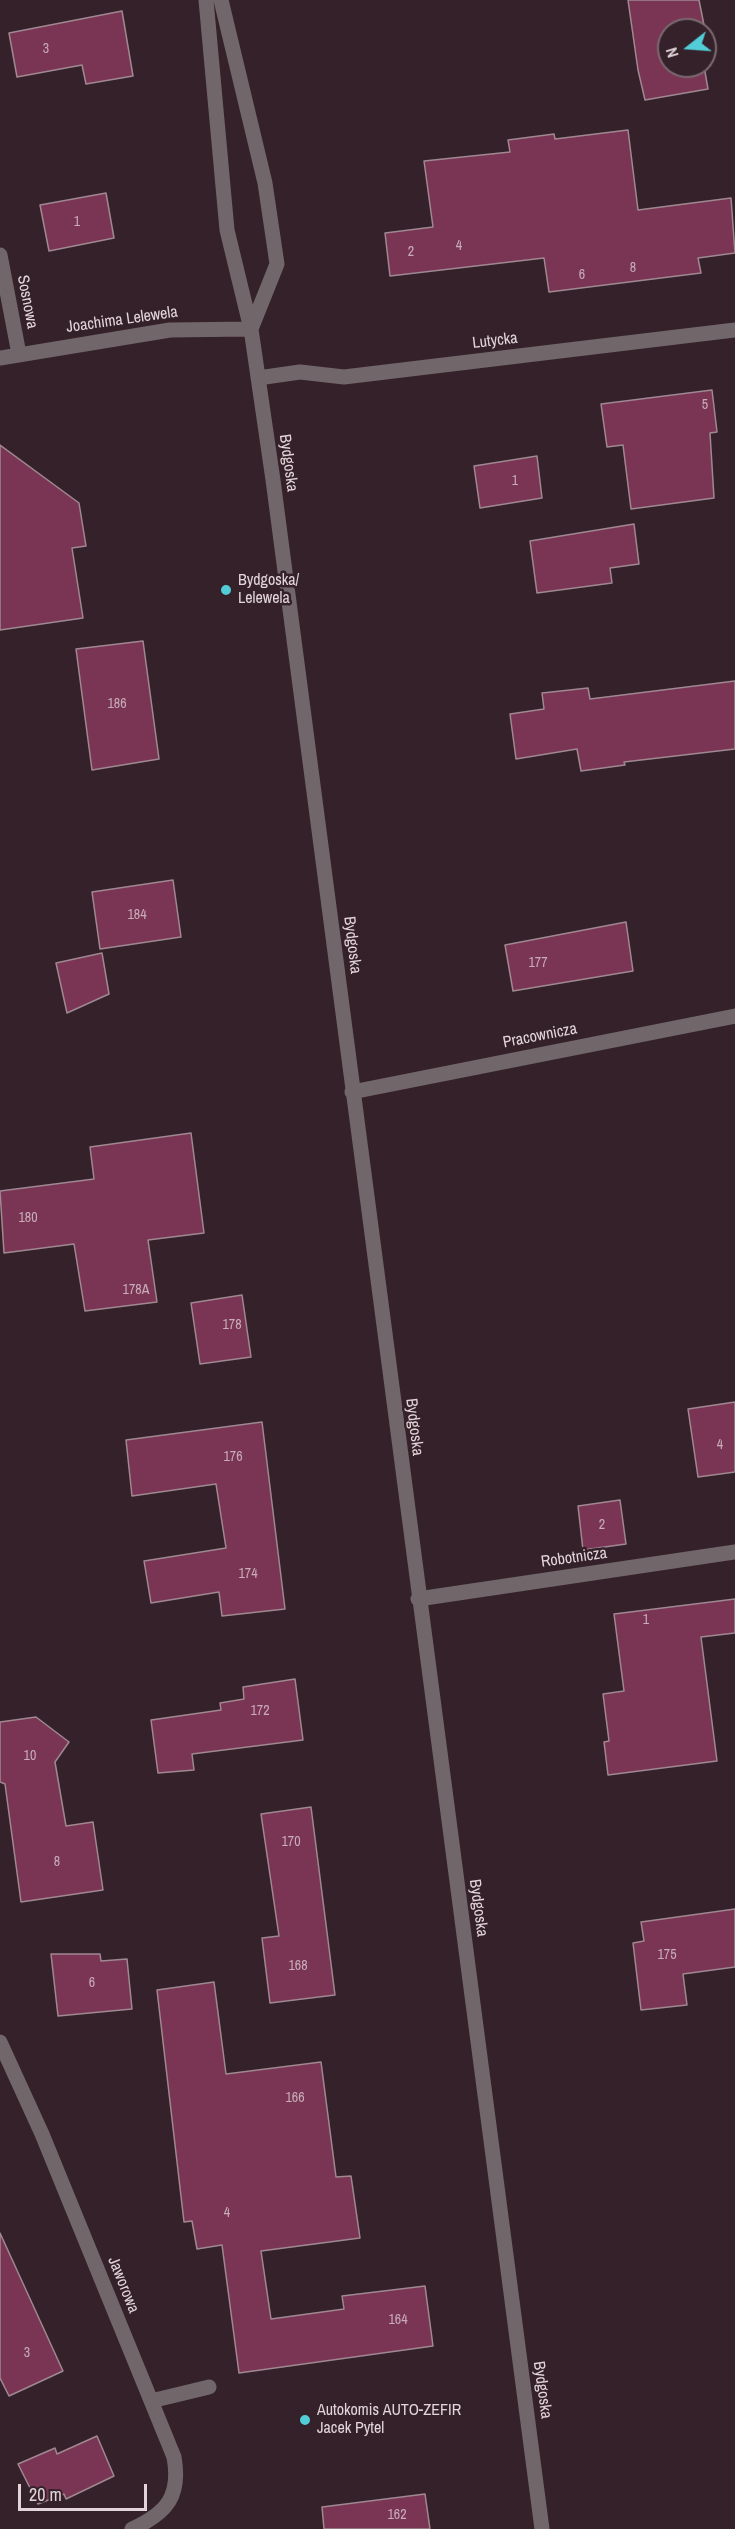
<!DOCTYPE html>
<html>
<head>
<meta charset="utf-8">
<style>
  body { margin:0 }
  #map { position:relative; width:735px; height:2529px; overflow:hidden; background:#342129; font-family:"Archivo Narrow",sans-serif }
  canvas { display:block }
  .north { position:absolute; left:657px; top:18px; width:60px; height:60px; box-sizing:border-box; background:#342129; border:2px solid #7a696f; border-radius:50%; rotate:253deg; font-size:16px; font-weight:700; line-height:24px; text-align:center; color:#e2d4d9 }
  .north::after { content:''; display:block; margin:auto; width:21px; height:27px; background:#52ccd6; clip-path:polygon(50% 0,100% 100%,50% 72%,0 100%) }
  .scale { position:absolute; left:18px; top:2484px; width:129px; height:27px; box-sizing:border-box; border:3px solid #e2d4d9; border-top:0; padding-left:8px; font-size:18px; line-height:21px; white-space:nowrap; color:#e2d4d9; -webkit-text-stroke:4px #342129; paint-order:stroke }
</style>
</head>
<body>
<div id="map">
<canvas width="735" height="2529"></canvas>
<div class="north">N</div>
<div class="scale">20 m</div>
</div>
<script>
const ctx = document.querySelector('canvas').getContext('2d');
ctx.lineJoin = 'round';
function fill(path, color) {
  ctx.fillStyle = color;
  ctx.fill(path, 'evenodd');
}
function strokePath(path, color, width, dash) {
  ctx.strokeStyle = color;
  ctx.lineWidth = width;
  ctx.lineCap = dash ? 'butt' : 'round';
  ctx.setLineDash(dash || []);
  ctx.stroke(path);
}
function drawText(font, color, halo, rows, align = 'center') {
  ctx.font = font + ' "Archivo Narrow",sans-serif';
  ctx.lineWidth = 5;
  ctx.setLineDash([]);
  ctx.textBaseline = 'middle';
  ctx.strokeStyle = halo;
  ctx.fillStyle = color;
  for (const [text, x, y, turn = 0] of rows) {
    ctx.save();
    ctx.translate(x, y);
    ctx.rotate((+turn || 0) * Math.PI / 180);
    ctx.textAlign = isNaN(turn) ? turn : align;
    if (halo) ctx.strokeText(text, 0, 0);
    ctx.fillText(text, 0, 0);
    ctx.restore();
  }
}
const building = new Path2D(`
  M 628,0 L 699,0 L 705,30 L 669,30 L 669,66 L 704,66 L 708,89 L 645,100 L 638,70 Z
  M 122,11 L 133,76 L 86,84 L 82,65 L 17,77 L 9,33 Z
  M 628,130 L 638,210 L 731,198 L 735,253 L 698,258 L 701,273 L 549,292 L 544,258 L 390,276 L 385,233 L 433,227 L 424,161 L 510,152 L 508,140 L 554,134 L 555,139 Z
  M 106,193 L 114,238 L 49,251 L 40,205 Z
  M 712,390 L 717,432 L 710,433 L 714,498 L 631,509 L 623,445 L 607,447 L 601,404 Z
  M 0,445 L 79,503 L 86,546 L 72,548 L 83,618 L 0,630 Z
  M 537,456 L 542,498 L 480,508 L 474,466 Z
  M 634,524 L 639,564 L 610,568 L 612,583 L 537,593 L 530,541 Z
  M 143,641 L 159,759 L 92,770 L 76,649 Z
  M 735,681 L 735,749 L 624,762 L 625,765 L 581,771 L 577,749 L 516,759 L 510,714 L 544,709 L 542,693 L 588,688 L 590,699 Z
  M 173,880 L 181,937 L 100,949 L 92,892 Z
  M 626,922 L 633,971 L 513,991 L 505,945 Z
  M 102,953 L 109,994 L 67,1013 L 56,963 Z
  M 191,1133 L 204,1233 L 148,1240 L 157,1302 L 85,1311 L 74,1244 L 4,1253 L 0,1191 L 94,1179 L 90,1147 Z
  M 242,1295 L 251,1357 L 200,1364 L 191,1303 Z
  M 735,1402 L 735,1472 L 698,1477 L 688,1409 Z
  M 262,1422 L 285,1609 L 222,1616 L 219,1592 L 151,1603 L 144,1561 L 226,1548 L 216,1484 L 132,1496 L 126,1440 Z
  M 620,1500 L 626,1544 L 583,1550 L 578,1506 Z
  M 735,1599 L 735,1633 L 701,1637 L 717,1761 L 608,1775 L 604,1742 L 609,1741 L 603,1694 L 624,1691 L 614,1614 Z
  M 295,1679 L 303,1740 L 192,1754 L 194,1770 L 158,1773 L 151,1720 L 221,1710 L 220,1703 L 244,1699 L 243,1687 Z
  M 36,1717 L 69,1742 L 55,1762 L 66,1826 L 93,1822 L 103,1890 L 21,1902 L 5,1784 L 0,1782 L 0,1722 Z
  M 311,1807 L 335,1995 L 270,2003 L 262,1938 L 279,1936 L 261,1814 Z
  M 735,1909 L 735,1967 L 683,1974 L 687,2005 L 641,2010 L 633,1943 L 644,1941 L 641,1922 Z
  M 51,1954 L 100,1954 L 101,1961 L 127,1959 L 132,2009 L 58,2016 Z
  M 214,1982 L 226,2074 L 321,2062 L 336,2177 L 351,2176 L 360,2238 L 261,2251 L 271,2319 L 344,2309 L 342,2296 L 425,2286 L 433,2346 L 239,2373 L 222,2245 L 197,2249 L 192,2221 L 184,2222 L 157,1990 Z
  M 0,2233 L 63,2371 L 9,2396 L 0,2378 Z
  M 97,2436 L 114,2476 L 66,2499 L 64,2494 L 38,2504 L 18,2464 L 55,2448 L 57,2454 Z
  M 425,2494 L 430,2529 L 324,2529 L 322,2507 Z`);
fill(building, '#7a3555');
strokePath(building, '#a08891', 1.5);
strokePath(new Path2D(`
  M 206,0 L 227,230 L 251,329 L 273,480 L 542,2529
  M 221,0 L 265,183 L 277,264 L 251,329
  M 0,255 L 19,354
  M 0,358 L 170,330 L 251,329
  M 258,378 L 300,372 L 344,377 L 735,330
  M 352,1092 L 735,1016
  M 418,1599 L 735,1552
  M 0,2042 L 42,2134 L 174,2457 C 181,2496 167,2513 132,2529
  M 151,2401 L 209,2387`), '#71666a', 15);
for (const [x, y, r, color] of [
  [226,590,6,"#52ccd6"],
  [305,2420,6,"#52ccd6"]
]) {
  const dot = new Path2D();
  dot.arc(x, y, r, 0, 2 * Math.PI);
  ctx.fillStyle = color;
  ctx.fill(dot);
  strokePath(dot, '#342129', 2);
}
drawText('14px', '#c8acb8', null, [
  ["3",46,49],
  ["1",77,222],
  ["4",459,246],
  ["2",411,252],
  ["8",633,268],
  ["6",582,275],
  ["5",705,405],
  ["1",515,481],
  ["186",117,704],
  ["184",137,915],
  ["177",538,963],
  ["180",28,1218],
  ["178A",136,1290],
  ["178",232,1325],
  ["4",720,1445],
  ["176",233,1457],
  ["2",602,1525],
  ["174",248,1574],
  ["1",646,1620],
  ["172",260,1711],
  ["10",30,1756],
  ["170",291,1842],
  ["8",57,1862],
  ["175",667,1955],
  ["168",298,1966],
  ["6",92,1983],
  ["166",295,2098],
  ["4",227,2213],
  ["164",398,2320],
  ["3",27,2353],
  ["162",397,2515]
]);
drawText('16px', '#e2d4d9', '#342129', [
  ["Sosnowa",27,302,79],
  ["Joachima Lelewela",122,320,-8],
  ["Lutycka",495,341,-7],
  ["Bydgoska",288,463,82],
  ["Bydgoska",352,945,83],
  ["Pracownicza",540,1036,-11],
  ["Bydgoska",414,1427,83],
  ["Robotnicza",574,1558,-8],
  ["Bydgoska",478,1908,82],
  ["Jaworowa",123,2285,68],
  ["Bydgoska",542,2390,82]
]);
drawText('16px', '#e2d4d9', '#342129', [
  ["Bydgoska/",238,581],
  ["Lelewela",238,599],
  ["Autokomis AUTO-ZEFIR",317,2411],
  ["Jacek Pytel",317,2429]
], 'left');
</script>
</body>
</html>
